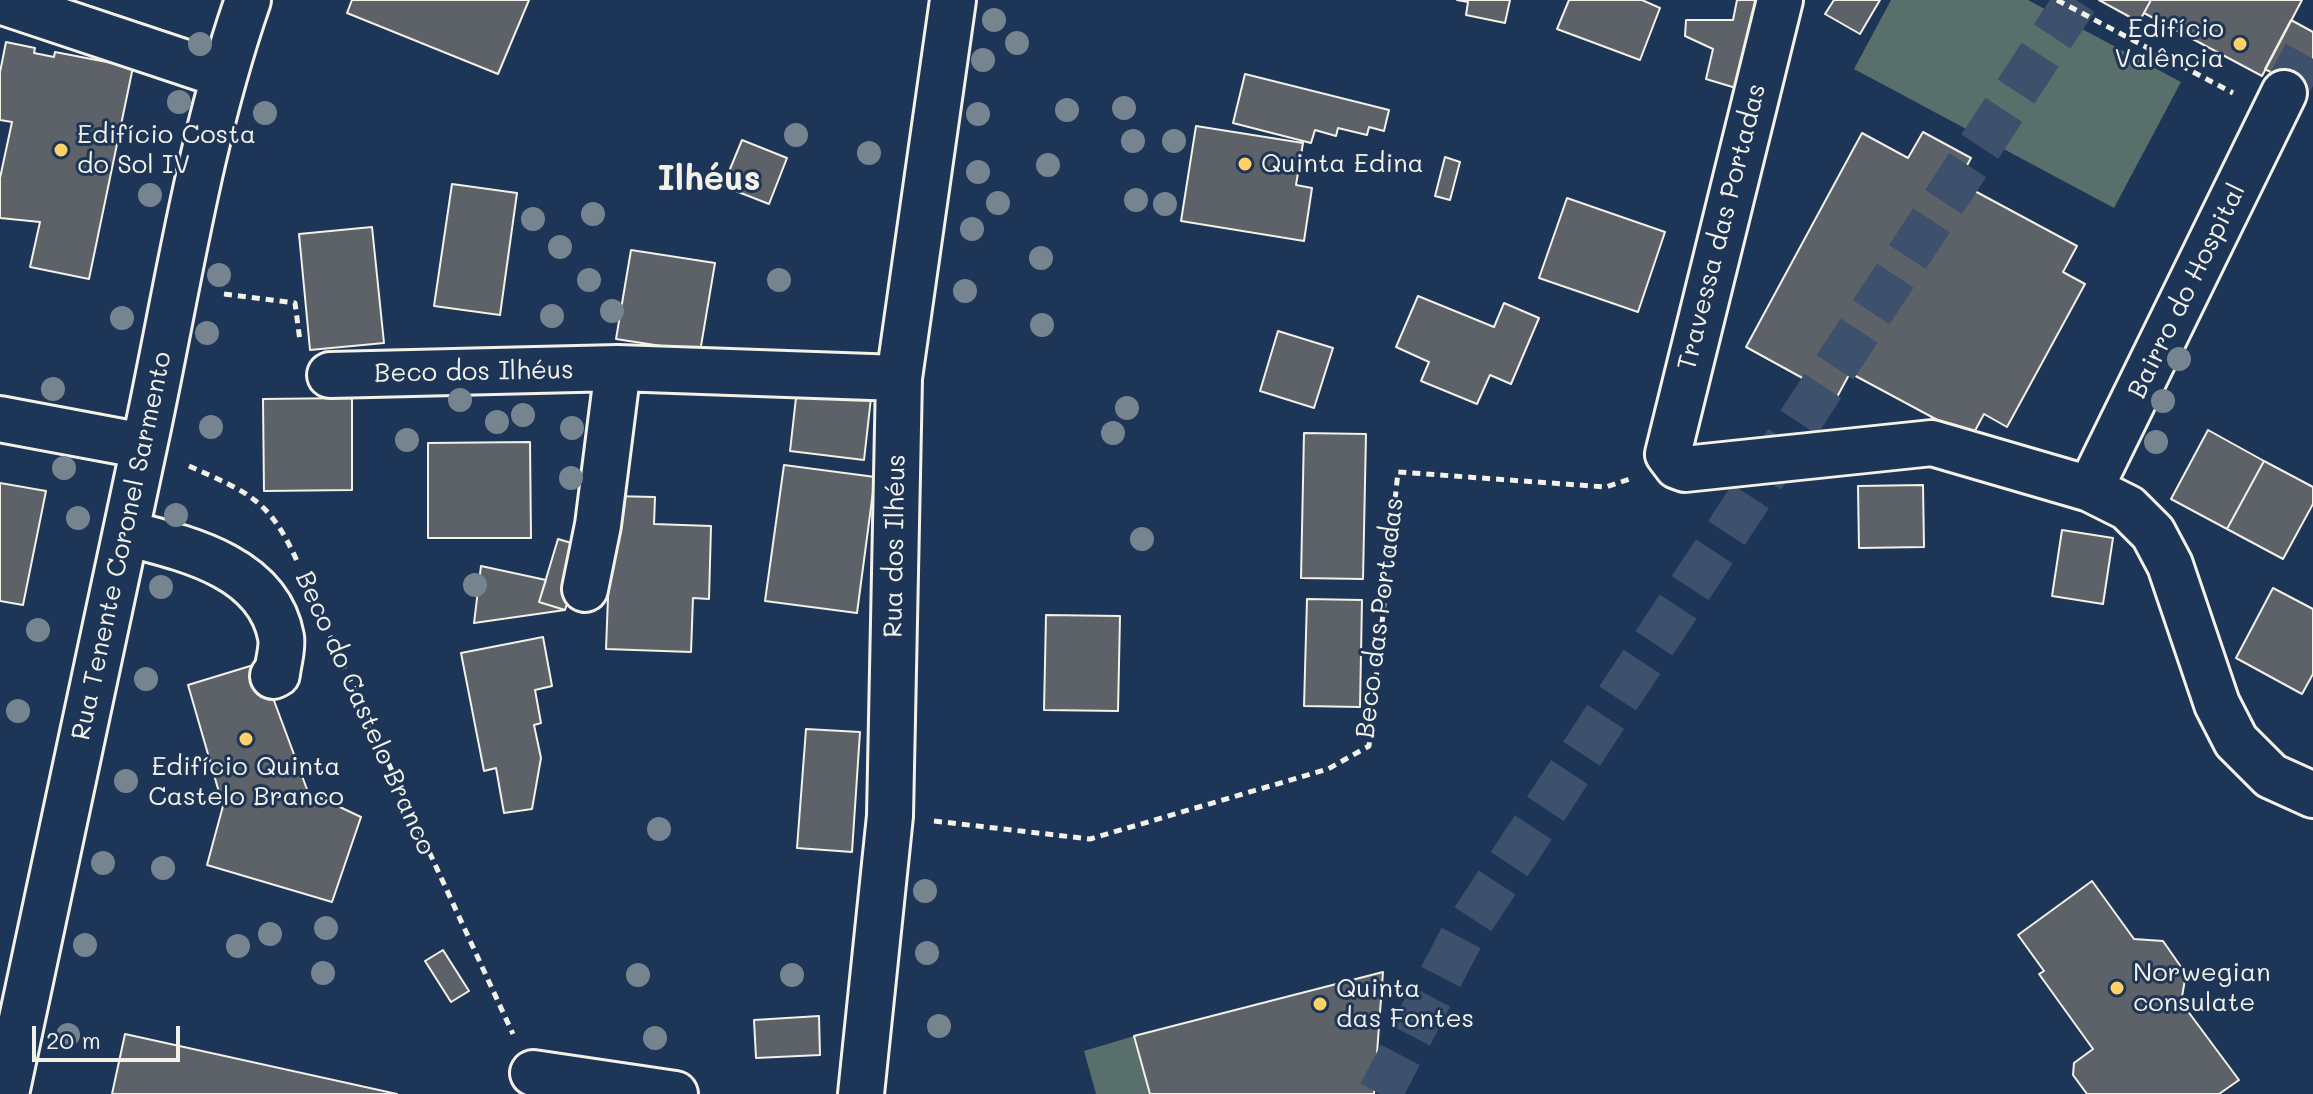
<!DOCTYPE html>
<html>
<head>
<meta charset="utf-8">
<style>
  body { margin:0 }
  #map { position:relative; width:2313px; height:1094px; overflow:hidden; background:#1d3557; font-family:Mali,sans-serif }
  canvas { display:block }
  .scale { position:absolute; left:32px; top:1026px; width:148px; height:36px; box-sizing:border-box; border:4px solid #f4f1e8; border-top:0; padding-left:10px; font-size:24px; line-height:28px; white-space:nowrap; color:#f4f1e8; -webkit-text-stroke:6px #1d3557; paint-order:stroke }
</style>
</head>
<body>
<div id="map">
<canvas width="2313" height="1094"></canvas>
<div class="scale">20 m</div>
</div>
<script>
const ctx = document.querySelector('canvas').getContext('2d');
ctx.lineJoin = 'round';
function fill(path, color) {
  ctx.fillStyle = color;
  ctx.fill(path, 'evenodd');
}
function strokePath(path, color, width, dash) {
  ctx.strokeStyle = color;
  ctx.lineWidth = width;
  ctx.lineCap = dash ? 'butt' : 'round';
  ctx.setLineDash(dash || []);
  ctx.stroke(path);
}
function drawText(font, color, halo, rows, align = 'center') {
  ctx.font = font + ' Mali,sans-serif';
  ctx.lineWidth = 6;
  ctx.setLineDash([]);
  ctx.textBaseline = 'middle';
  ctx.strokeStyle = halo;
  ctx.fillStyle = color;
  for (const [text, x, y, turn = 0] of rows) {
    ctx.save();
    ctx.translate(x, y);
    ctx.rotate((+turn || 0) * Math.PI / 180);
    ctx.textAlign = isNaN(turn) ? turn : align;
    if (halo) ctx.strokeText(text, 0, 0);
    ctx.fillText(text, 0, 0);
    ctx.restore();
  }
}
fill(new Path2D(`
  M 1891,0 L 2028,0 L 2181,82 L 2114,208 L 1854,69 Z
  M 1134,1036 L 1150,1094 L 1096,1094 L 1084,1051 Z`), '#586f6b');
const building = new Path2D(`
  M 352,0 L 529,0 L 498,74 L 347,13 Z
  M 1457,0 L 1510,0 L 1505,23 L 1466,15 L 1468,2 Z
  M 1569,0 L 1642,0 L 1660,8 L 1640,60 L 1557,29 Z
  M 1737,0 L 1761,0 L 1746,91 L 1706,79 L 1713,49 L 1685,36 L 1686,20 L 1733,20 Z
  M 1834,0 L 1880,0 L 1860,34 L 1825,14 Z
  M 2099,0 L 2151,0 L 2139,22 Z
  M 2151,0 L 2302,0 L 2262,76 L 2144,13 Z
  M 2291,20 L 2313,32 L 2313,81 L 2307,92 L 2265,69 Z
  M 6,42 L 35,48 L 34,53 L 54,57 L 55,52 L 133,67 L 89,279 L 30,267 L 40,222 L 0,218 L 0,178 L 12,122 L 0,120 L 0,72 Z
  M 1245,74 L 1389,110 L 1384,131 L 1369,127 L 1367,135 L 1338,128 L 1336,136 L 1315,130 L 1311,143 L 1233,123 Z
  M 1196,126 L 1303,143 L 1296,185 L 1312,188 L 1304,241 L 1181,221 Z
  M 1923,132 L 1971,158 L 1958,182 L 2077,246 L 2063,272 L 2085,284 L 2007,427 L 1984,414 L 1971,438 L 1850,373 L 1837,397 L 1746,347 L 1862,133 L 1908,158 Z
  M 742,140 L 787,158 L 769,204 L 723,186 Z
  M 1445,157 L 1460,162 L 1450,200 L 1435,196 Z
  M 452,184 L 517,193 L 500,315 L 434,306 Z
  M 1567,198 L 1665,232 L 1638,312 L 1539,278 Z
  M 372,227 L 384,343 L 310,350 L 299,234 Z
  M 631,250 L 715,263 L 700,352 L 616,339 Z
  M 1418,296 L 1494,327 L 1504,303 L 1539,318 L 1511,384 L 1490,375 L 1477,404 L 1421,381 L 1429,362 L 1396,347 Z
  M 1278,331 L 1333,348 L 1314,408 L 1260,391 Z
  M 798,380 L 872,389 L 864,460 L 790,451 Z
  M 352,398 L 352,490 L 264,491 L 263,399 Z
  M 2208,430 L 2264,461 L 2227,529 L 2171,499 Z
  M 1304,433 L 1366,434 L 1363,579 L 1301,578 Z
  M 530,442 L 531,538 L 428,538 L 428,443 Z
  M 2264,461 L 2313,487 L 2313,504 L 2283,559 L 2227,529 Z
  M 784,465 L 875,477 L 857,613 L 765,601 Z
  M 0,483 L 46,491 L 23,605 L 0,601 Z
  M 1923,485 L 1924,547 L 1859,548 L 1858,486 Z
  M 612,496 L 655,497 L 654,524 L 711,526 L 709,599 L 693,598 L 691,652 L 606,649 Z
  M 2062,530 L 2113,538 L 2103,604 L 2052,596 Z
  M 558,539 L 585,547 L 565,610 L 539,602 Z
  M 481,566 L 546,580 L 539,602 L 565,610 L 474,623 Z
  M 2273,588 L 2313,609 L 2313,674 L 2302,694 L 2236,658 Z
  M 1307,599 L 1362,600 L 1360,707 L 1304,706 Z
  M 1046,615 L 1120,616 L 1118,711 L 1044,710 Z
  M 543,637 L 552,686 L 535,690 L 541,723 L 534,725 L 541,758 L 532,809 L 504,813 L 496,768 L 484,771 L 461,653 Z
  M 260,663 L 308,792 L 361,817 L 332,902 L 207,865 L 223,806 L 188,685 Z
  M 806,729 L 860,732 L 852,852 L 797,848 Z
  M 2092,881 L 2134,939 L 2163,941 L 2186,974 L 2181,1002 L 2239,1080 L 2219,1094 L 2087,1094 L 2073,1075 L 2074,1063 L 2093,1049 L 2039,974 L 2044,971 L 2018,935 Z
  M 443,950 L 469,991 L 451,1002 L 425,961 Z
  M 1383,972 L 1374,1094 L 1150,1094 L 1134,1036 Z
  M 819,1016 L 820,1055 L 756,1058 L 754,1020 Z
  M 125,1034 L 397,1094 L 112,1094 Z`);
fill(building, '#5d6168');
strokePath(building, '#f4f1e8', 2);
strokePath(new Path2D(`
  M 2284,93 L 2313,40
  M 1380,1094 L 1462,936 L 2076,0`), '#3d516d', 44, [44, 22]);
const minor = new Path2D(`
  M 1780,0 L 1668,454 L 1677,466 L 1685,469 L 1932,443 L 2090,489 L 2128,508 L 2153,533 L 2170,565 L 2217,704 L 2236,741 L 2271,776 L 2313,795
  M 0,1 L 222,75
  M 330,375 L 618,368 L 899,378
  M 0,419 L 144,446
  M 2090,489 L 2284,93
  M 126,533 C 184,548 268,566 281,637 C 283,648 278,663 277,674 L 273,676
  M 585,589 L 598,525 L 618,368
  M 533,1073 L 675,1094
  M 6,1094 C 51,876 100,660 145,442 C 177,293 198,144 248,0
  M 861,1094 L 890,816 L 899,378 L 953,0`);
strokePath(minor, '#f4f1e8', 50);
strokePath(new Path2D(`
  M 2057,0 L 2233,93
  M 224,294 L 295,303 L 300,341
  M 189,466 C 249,493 269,499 297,561
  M 330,636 L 513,1034
  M 934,821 L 1090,839 L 1328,769 L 1369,746 L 1398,472 L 1606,487 L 1630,479`), '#f4f1e8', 5, [8, 6]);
strokePath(minor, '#1d3557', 44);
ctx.fillStyle = '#75848f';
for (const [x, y] of [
  [994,20],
  [1017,43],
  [200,44],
  [983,60],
  [179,102],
  [1124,108],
  [1067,110],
  [265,113],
  [978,114],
  [796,135],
  [1133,141],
  [1174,141],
  [869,153],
  [1048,165],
  [978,172],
  [150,195],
  [1136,200],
  [998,203],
  [1165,204],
  [593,214],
  [533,219],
  [972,229],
  [560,247],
  [1041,258],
  [219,275],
  [589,280],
  [779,280],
  [965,291],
  [612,311],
  [552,316],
  [122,318],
  [1042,325],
  [207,333],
  [2179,359],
  [53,389],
  [460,400],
  [2163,401],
  [1127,408],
  [523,415],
  [497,422],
  [211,427],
  [572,428],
  [1113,433],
  [407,440],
  [2156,442],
  [64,468],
  [571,478],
  [176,515],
  [78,518],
  [1142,539],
  [475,585],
  [161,587],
  [38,630],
  [146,679],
  [18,711],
  [126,781],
  [659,829],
  [103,863],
  [163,868],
  [925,891],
  [326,928],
  [270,934],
  [85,945],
  [238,946],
  [927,953],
  [323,973],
  [638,975],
  [792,975],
  [939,1026],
  [68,1035],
  [655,1038]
]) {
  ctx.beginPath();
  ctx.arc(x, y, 12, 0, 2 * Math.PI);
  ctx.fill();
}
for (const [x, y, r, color] of [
  [2240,44,8,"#ffd166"],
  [61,150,8,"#ffd166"],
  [1245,164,8,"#ffd166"],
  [246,739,8,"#ffd166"],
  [2117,988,8,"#ffd166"],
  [1320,1004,8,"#ffd166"]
]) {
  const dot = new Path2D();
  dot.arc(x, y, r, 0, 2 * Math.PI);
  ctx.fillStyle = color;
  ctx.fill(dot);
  strokePath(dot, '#1d3557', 3);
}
drawText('26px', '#f4f1e8', '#1d3557', [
  ["Edifício",2224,29,"right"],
  ["Valência",2224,59,"right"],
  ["Edifício Costa",77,135],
  ["do Sol IV",77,165],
  ["Quinta Edina",1261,164],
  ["Edifício Quinta",246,767,"center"],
  ["Castelo Branco",246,797,"center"],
  ["Norwegian",2133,973],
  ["consulate",2133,1003],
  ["Quinta",1336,989],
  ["das Fontes",1336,1019]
], 'left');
drawText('26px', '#f4f1e8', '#1d3557', [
  ["Travessa das Portadas",1722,227,-76],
  ["Bairro do Hospital",2187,291,-64],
  ["Beco dos Ilhéus",474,372,-1],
  ["Rua Tenente Coronel Sarmento",122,546,-78],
  ["Rua dos Ilhéus",895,546,-89],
  ["Beco das Portadas",1380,618,-83],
  ["Beco do Castelo Branco",365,713,66]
]);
drawText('bold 34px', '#f4f1e8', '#1d3557', [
  ["Ilhéus",709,180]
]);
</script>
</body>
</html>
